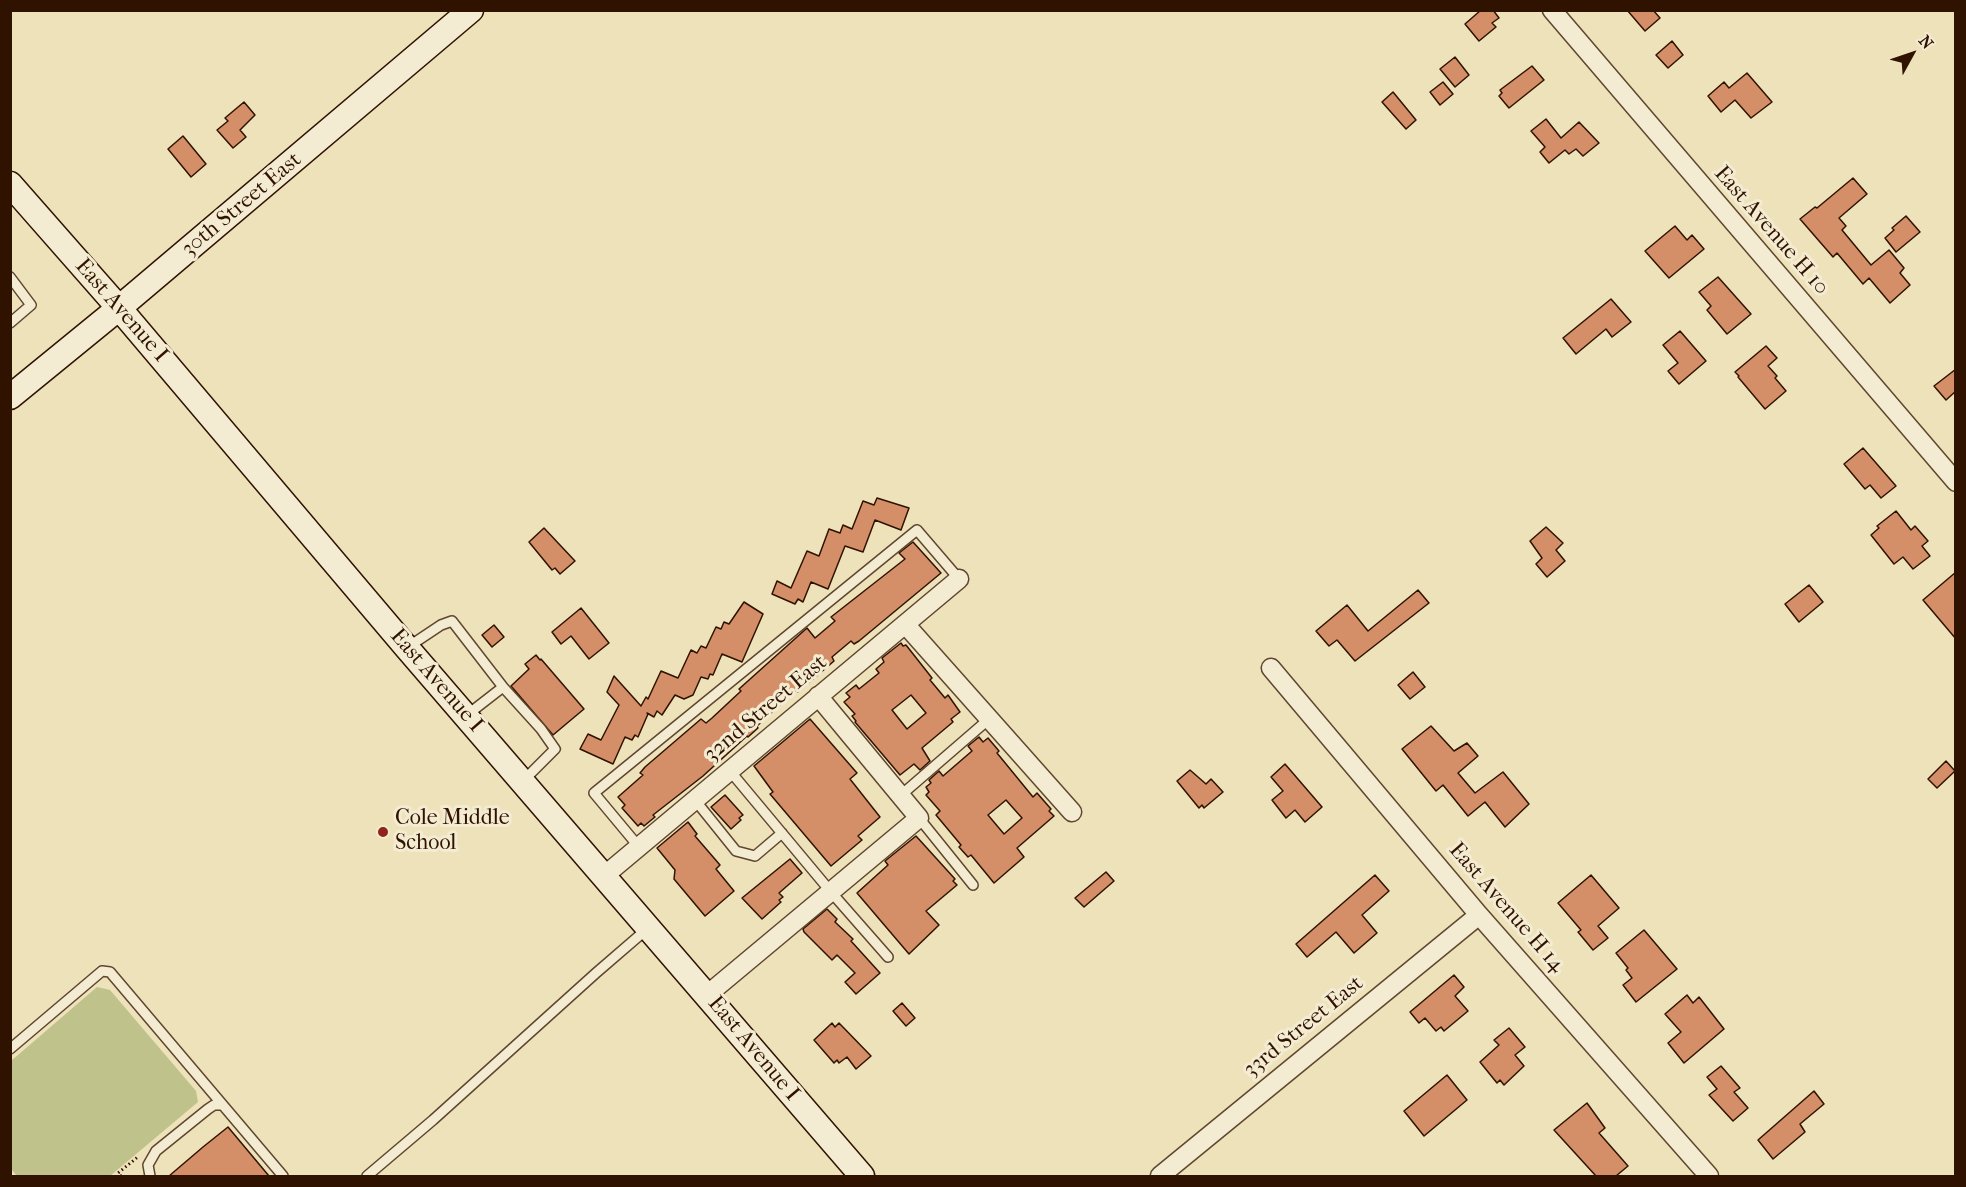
<!DOCTYPE html>
<html>
<head>
<meta charset="utf-8">
<style>
  body { margin:0 }
  #map { position:relative; width:1966px; height:1187px; overflow:hidden; background:#eee2ba; font-family:"IM FELL French Canon",serif }
  canvas { display:block }
  .frame { position:absolute; inset:0; border:12px solid #2f1200; pointer-events:none }
  .north { position:absolute; left:1882px; top:24px; width:60px; height:60px; -webkit-text-stroke:4px #f4ecd2; paint-order:stroke; rotate:50deg; font-size:16px; font-weight:700; line-height:24px; text-align:center; color:#2f1200 }
  .north::after { content:''; display:block; margin:auto; width:21px; height:27px; background:#2f1200; clip-path:polygon(50% 0,100% 100%,50% 72%,0 100%) }
</style>
</head>
<body>
<div id="map">
<canvas width="1966" height="1187"></canvas>
<div class="frame"></div>
<div class="north">N</div>
</div>
<script>
const ctx = document.querySelector('canvas').getContext('2d');
ctx.lineJoin = 'round';
function fill(path, color) {
  ctx.fillStyle = color;
  ctx.fill(path, 'evenodd');
}
function strokePath(path, color, width, dash) {
  ctx.strokeStyle = color;
  ctx.lineWidth = width;
  ctx.lineCap = dash ? 'butt' : 'round';
  ctx.setLineDash(dash || []);
  ctx.stroke(path);
}
function drawText(font, color, halo, rows, align = 'center') {
  ctx.font = font + ' "IM FELL French Canon",serif';
  ctx.lineWidth = 6;
  ctx.setLineDash([]);
  ctx.textBaseline = 'middle';
  ctx.strokeStyle = halo;
  ctx.fillStyle = color;
  for (const [text, x, y, turn = 0] of rows) {
    ctx.save();
    ctx.translate(x, y);
    ctx.rotate((+turn || 0) * Math.PI / 180);
    ctx.textAlign = isNaN(turn) ? turn : align;
    if (halo) ctx.strokeText(text, 0, 0);
    ctx.fillText(text, 0, 0);
    ctx.restore();
  }
}
fill(new Path2D(`
  M 97,987 L 110,990 L 196,1091 L 198,1102 L 110,1176 L 17,1176 L 11,1169 L 11,1061 Z`), '#bfc28b');
const building = new Path2D(`
  M 1481,10 L 1493,10 L 1499,18 L 1492,23 L 1496,27 L 1479,41 L 1465,24 Z
  M 1627,10 L 1653,10 L 1660,18 L 1645,31 Z
  M 1672,41 L 1683,55 L 1668,68 L 1656,55 Z
  M 1455,57 L 1469,75 L 1455,87 L 1440,69 Z
  M 1532,66 L 1544,80 L 1509,108 L 1499,96 L 1502,93 L 1500,90 Z
  M 1747,73 L 1772,102 L 1751,118 L 1735,100 L 1721,112 L 1708,96 L 1724,82 L 1729,88 Z
  M 1443,82 L 1453,94 L 1440,105 L 1430,92 Z
  M 1393,92 L 1416,120 L 1406,129 L 1382,102 Z
  M 244,102 L 255,115 L 240,130 L 246,137 L 233,148 L 217,130 L 228,121 L 225,118 Z
  M 1546,119 L 1561,138 L 1579,122 L 1599,143 L 1583,156 L 1576,149 L 1569,154 L 1565,150 L 1549,163 L 1540,152 L 1545,147 L 1531,131 Z
  M 183,136 L 206,164 L 191,177 L 168,149 Z
  M 1853,178 L 1867,194 L 1839,218 L 1846,226 L 1842,230 L 1871,265 L 1889,250 L 1904,268 L 1900,273 L 1910,285 L 1890,303 L 1869,278 L 1863,284 L 1837,253 L 1833,257 L 1800,219 L 1815,207 L 1817,208 Z
  M 1906,216 L 1920,232 L 1896,252 L 1885,238 L 1894,230 L 1892,228 Z
  M 1675,226 L 1687,240 L 1692,235 L 1704,249 L 1669,278 L 1645,251 Z
  M 1718,277 L 1751,314 L 1727,334 L 1707,310 L 1711,306 L 1699,292 Z
  M 1611,299 L 1631,322 L 1612,337 L 1606,329 L 1576,354 L 1563,338 Z
  M 1680,331 L 1706,361 L 1679,384 L 1668,371 L 1678,363 L 1663,345 Z
  M 1766,346 L 1777,358 L 1768,366 L 1777,376 L 1775,378 L 1786,391 L 1765,409 L 1738,377 L 1739,376 L 1735,372 Z
  M 1956,369 L 1956,391 L 1946,400 L 1934,386 Z
  M 1863,448 L 1896,486 L 1881,498 L 1870,485 L 1865,489 L 1844,464 Z
  M 877,498 L 909,508 L 901,530 L 875,520 L 863,552 L 845,546 L 828,589 L 811,582 L 803,602 L 798,599 L 795,604 L 772,594 L 777,581 L 791,588 L 807,551 L 819,556 L 829,529 L 840,533 L 843,525 L 852,529 L 863,501 L 874,505 Z
  M 1896,511 L 1911,530 L 1915,526 L 1928,541 L 1922,546 L 1930,556 L 1913,569 L 1903,557 L 1894,564 L 1871,535 L 1879,528 L 1877,526 Z
  M 1546,527 L 1563,543 L 1556,550 L 1565,561 L 1547,577 L 1536,564 L 1542,558 L 1530,541 Z
  M 544,528 L 575,561 L 560,574 L 555,568 L 552,570 L 529,542 Z
  M 913,542 L 941,573 L 859,641 L 854,644 L 851,641 L 832,657 L 834,661 L 798,692 L 796,690 L 757,726 L 758,728 L 748,737 L 747,736 L 703,776 L 653,815 L 655,817 L 644,826 L 641,823 L 638,826 L 622,808 L 625,805 L 618,797 L 643,775 L 640,773 L 645,767 L 701,719 L 706,723 L 712,718 L 741,691 L 739,689 L 807,628 L 815,638 L 835,621 L 831,617 L 905,559 L 899,553 Z
  M 1956,572 L 1956,639 L 1923,600 Z
  M 1809,585 L 1823,602 L 1799,622 L 1785,604 Z
  M 1418,590 L 1429,603 L 1355,661 L 1337,640 L 1329,646 L 1316,631 L 1347,605 L 1368,631 Z
  M 744,602 L 763,614 L 742,662 L 722,654 L 713,675 L 710,674 L 708,679 L 701,677 L 693,695 L 684,699 L 675,695 L 662,715 L 657,711 L 654,717 L 647,713 L 648,714 L 638,737 L 635,735 L 632,740 L 625,737 L 613,764 L 580,749 L 588,734 L 601,740 L 619,705 L 607,692 L 614,676 L 641,706 L 646,697 L 648,699 L 661,671 L 678,678 L 691,650 L 697,653 L 701,646 L 706,648 L 716,627 L 721,629 L 724,622 L 729,624 Z
  M 581,608 L 609,643 L 589,659 L 571,636 L 561,644 L 552,632 Z
  M 494,625 L 504,637 L 492,647 L 482,635 Z
  M 901,643 L 903,646 L 906,645 L 932,678 L 930,680 L 945,698 L 948,695 L 960,712 L 951,719 L 953,722 L 922,748 L 930,761 L 920,770 L 914,764 L 900,775 L 855,722 L 856,721 L 852,716 L 855,714 L 844,702 L 850,697 L 846,693 L 856,685 L 859,689 L 879,673 L 876,669 L 884,662 L 882,658 ZM 911,695 L 926,713 L 907,729 L 892,710 Z
  M 536,655 L 540,660 L 541,659 L 584,709 L 553,735 L 511,686 L 529,669 L 525,664 Z
  M 1413,672 L 1425,687 L 1410,699 L 1398,685 Z
  M 810,719 L 857,773 L 850,779 L 880,817 L 858,836 L 862,840 L 831,866 L 770,794 L 773,792 L 754,766 Z
  M 1431,726 L 1454,751 L 1467,743 L 1478,756 L 1458,773 L 1475,793 L 1503,772 L 1529,804 L 1505,827 L 1485,802 L 1468,816 L 1443,785 L 1436,791 L 1402,749 Z
  M 979,737 L 983,742 L 988,738 L 999,751 L 997,753 L 1033,797 L 1037,793 L 1051,809 L 1049,811 L 1054,816 L 1017,848 L 1024,857 L 994,883 L 971,855 L 968,857 L 959,847 L 961,845 L 936,815 L 940,811 L 926,795 L 929,792 L 926,787 L 931,783 L 929,780 L 939,771 L 943,776 L 972,751 L 968,746 ZM 1006,800 L 1022,818 L 1004,834 L 988,815 Z
  M 1946,761 L 1955,771 L 1937,788 L 1928,779 Z
  M 1285,764 L 1322,807 L 1305,822 L 1295,810 L 1286,818 L 1272,800 L 1283,791 L 1271,777 Z
  M 1190,770 L 1206,784 L 1211,779 L 1223,792 L 1204,808 L 1202,805 L 1199,808 L 1177,781 Z
  M 725,795 L 743,815 L 739,818 L 741,820 L 731,829 L 711,807 Z
  M 688,822 L 697,834 L 695,836 L 720,865 L 716,869 L 734,891 L 705,916 L 674,879 L 675,870 L 657,848 Z
  M 916,836 L 955,879 L 953,881 L 957,885 L 926,911 L 939,925 L 909,954 L 857,893 L 888,865 L 885,861 Z
  M 790,859 L 802,873 L 779,893 L 783,897 L 779,900 L 781,902 L 762,919 L 742,898 Z
  M 1106,872 L 1114,881 L 1084,907 L 1075,898 Z
  M 1375,875 L 1389,891 L 1362,915 L 1377,933 L 1354,953 L 1336,932 L 1307,957 L 1296,944 Z
  M 1591,875 L 1619,908 L 1598,926 L 1608,938 L 1593,950 L 1578,932 L 1581,930 L 1558,903 Z
  M 827,909 L 837,919 L 835,922 L 853,939 L 851,941 L 880,973 L 856,994 L 845,982 L 855,973 L 837,955 L 832,960 L 804,932 L 803,929 Z
  M 1644,930 L 1677,969 L 1636,1002 L 1623,985 L 1632,978 L 1626,970 L 1628,968 L 1616,953 Z
  M 1454,975 L 1464,987 L 1455,996 L 1468,1011 L 1444,1031 L 1441,1027 L 1436,1031 L 1425,1018 L 1419,1023 L 1410,1012 Z
  M 1687,995 L 1693,1003 L 1699,997 L 1724,1029 L 1684,1063 L 1668,1043 L 1681,1032 L 1665,1014 Z
  M 902,1003 L 915,1018 L 906,1026 L 893,1011 Z
  M 832,1023 L 835,1027 L 839,1023 L 871,1056 L 856,1069 L 847,1057 L 839,1063 L 837,1060 L 834,1063 L 814,1040 Z
  M 1509,1028 L 1525,1047 L 1515,1055 L 1524,1066 L 1504,1085 L 1500,1080 L 1497,1083 L 1480,1062 L 1499,1045 L 1494,1040 Z
  M 1721,1066 L 1740,1088 L 1734,1092 L 1748,1108 L 1733,1121 L 1709,1095 L 1717,1089 L 1707,1077 Z
  M 1447,1075 L 1467,1100 L 1424,1136 L 1404,1111 Z
  M 1814,1091 L 1824,1104 L 1800,1124 L 1805,1132 L 1773,1159 L 1758,1140 Z
  M 1587,1103 L 1605,1128 L 1599,1133 L 1628,1166 L 1616,1176 L 1596,1176 L 1554,1130 Z
  M 228,1127 L 269,1176 L 169,1176 L 203,1147 Z`);
fill(building, '#d48f69');
strokePath(building, '#2f1200', 1.5);
const lane = new Path2D(`
  M 10,277 L 31,305 L 10,323
  M 408,647 L 441,625 L 452,621 L 503,687 L 541,729 L 555,749 L 523,781
  M 467,715 L 503,687
  M 730,771 L 831,892 L 888,957
  M 900,796 L 989,719
  M 695,800 L 736,851 L 755,856 L 782,833
  M 919,818 L 973,885
  M 639,847 L 594,793 L 917,530 L 959,579
  M 10,1049 L 102,971 L 110,972 L 283,1176
  M 150,1176 L 148,1165 L 156,1151 L 208,1109 L 214,1105 L 222,1105
  M 367,1176 L 433,1120 L 596,973 L 647,929`);
const street = new Path2D(`
  M 1552,10 L 1956,482
  M 905,624 L 1072,812
  M 1271,668 L 1479,915 L 1709,1176
  M 604,876 L 959,579
  M 707,995 L 919,818 L 818,696
  M 1160,1176 L 1479,915`);
const secondary = new Path2D(`
  M 10,184 L 119,308 L 407,648 L 862,1176
  M 10,397 L 119,308 L 471,10`);
strokePath(lane, '#5f462e', 12);
strokePath(street, '#5f462e', 21);
strokePath(secondary, '#2f1200', 27);
strokePath(new Path2D(`
  M 10,1173 L 12,1176
  M 121,1176 L 118,1173 L 139,1156`), '#2f1200', 3, [1.5, 3]);
strokePath(lane, '#f4ecd2', 9);
strokePath(street, '#f4ecd2', 18);
strokePath(secondary, '#f4ecd2', 24);
for (const [x, y, r, color] of [
  [383,832,6,"#8f2418"]
]) {
  const dot = new Path2D();
  dot.arc(x, y, r, 0, 2 * Math.PI);
  ctx.fillStyle = color;
  ctx.fill(dot);
  strokePath(dot, '#f4ecd2', 2);
}
drawText('22px', '#2f1200', '#f4ecd2', [
  ["30th Street East",242,205,-40],
  ["East Avenue H 10",1771,231,49],
  ["East Avenue I",121,311,49],
  ["East Avenue I",436,681,49],
  ["32nd Street East",766,709,-40],
  ["East Avenue H 14",1506,908,49],
  ["33rd Street East",1304,1027,-39],
  ["East Avenue I",753,1049,50]
]);
drawText('22px', '#2f1200', '#f4ecd2', [
  ["Cole Middle",395,819],
  ["School",395,844]
], 'left');
</script>
</body>
</html>
